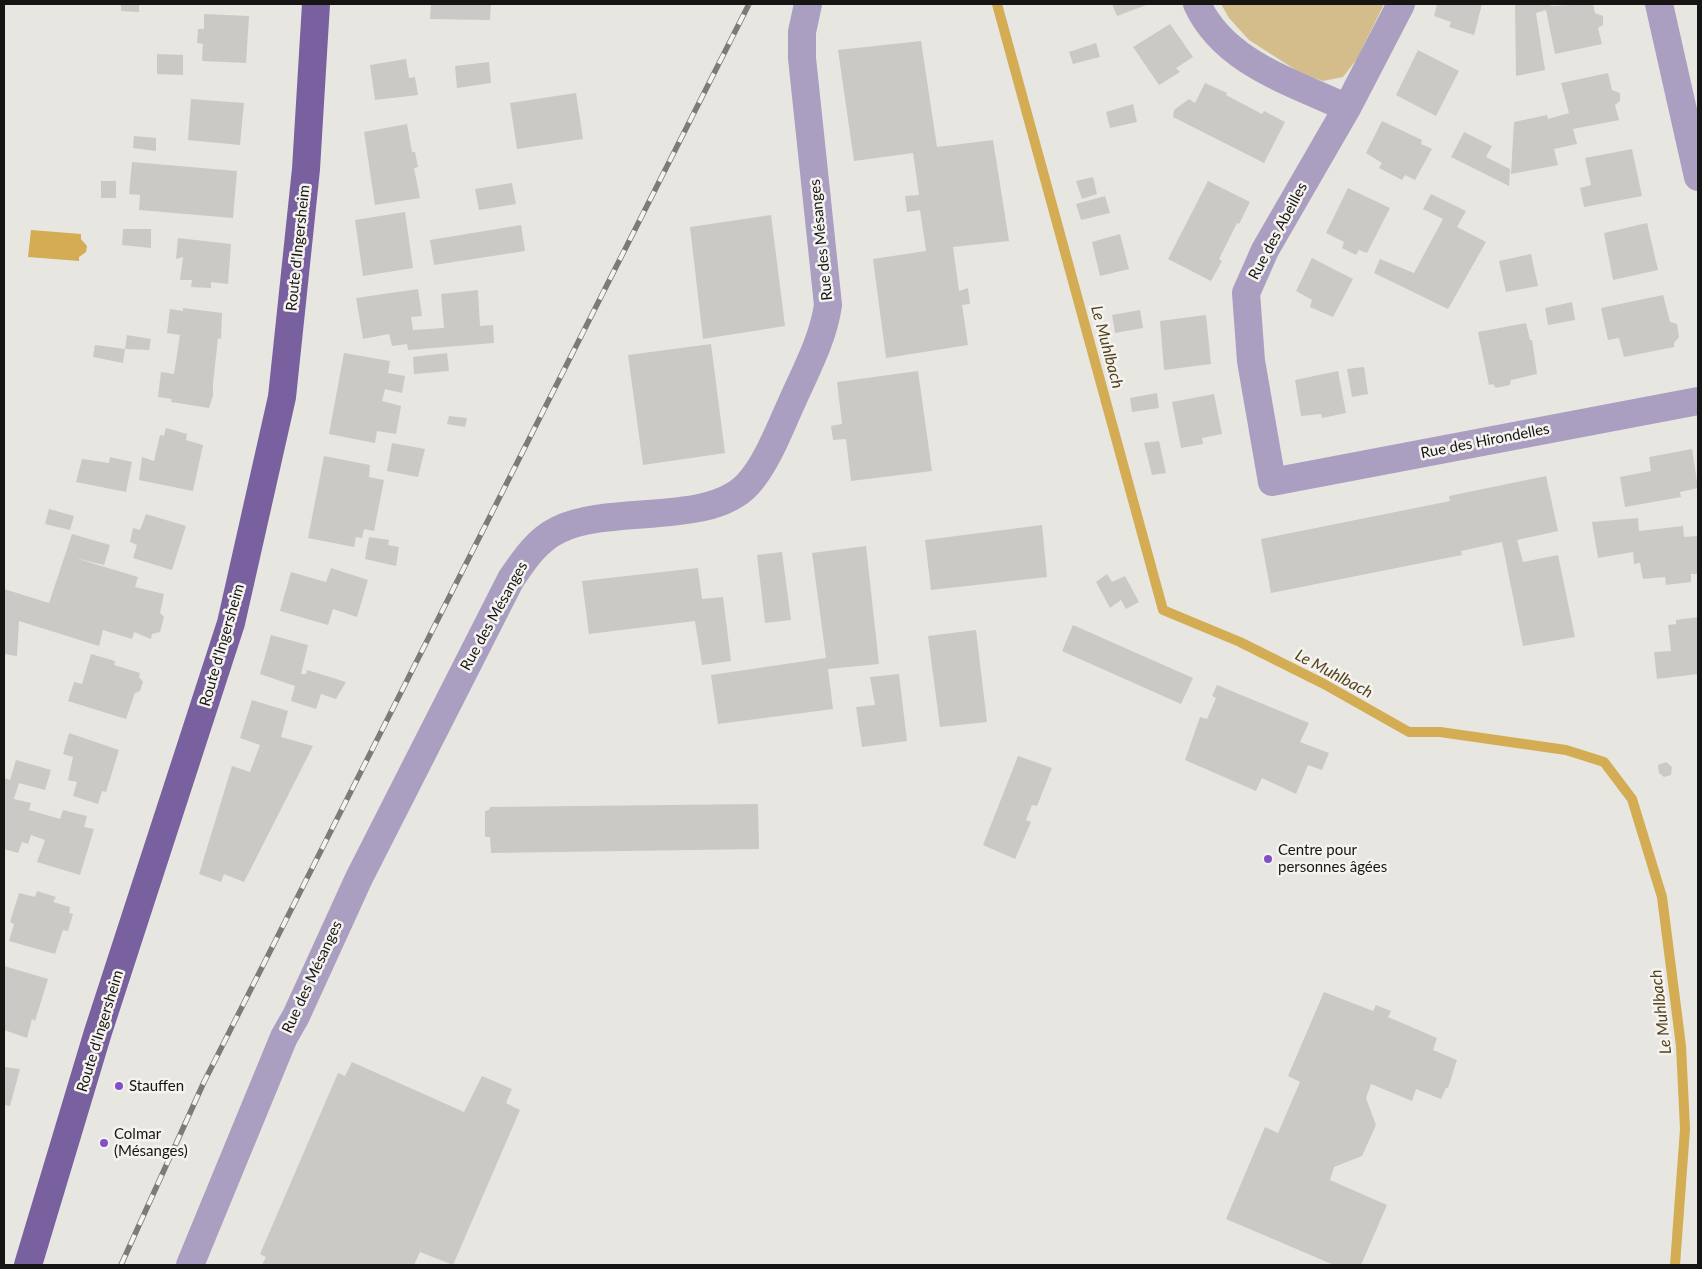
<!DOCTYPE html>
<html>
<head>
<meta charset="utf-8">
<style>
  body { margin:0 }
  #map { position:relative; width:1702px; height:1269px; overflow:hidden; background:#e8e6e1; font-family:Lato,sans-serif }
  canvas { display:block }
  .frame { position:absolute; inset:0; border:5px solid #161513; pointer-events:none }
</style>
</head>
<body>
<div id="map">
<canvas width="1702" height="1269"></canvas>
<div class="frame"></div>
</div>
<script>
const ctx = document.querySelector('canvas').getContext('2d');
ctx.lineJoin = 'round';
function fill(path, color) {
  ctx.fillStyle = color;
  ctx.fill(path, 'evenodd');
}
function strokePath(path, color, width, dash) {
  ctx.strokeStyle = color;
  ctx.lineWidth = width;
  ctx.lineCap = dash ? 'butt' : 'round';
  ctx.setLineDash(dash || []);
  ctx.stroke(path);
}
function drawText(font, color, halo, rows, align = 'center') {
  ctx.font = font + ' Lato,sans-serif';
  ctx.lineWidth = 5;
  ctx.setLineDash([]);
  ctx.textBaseline = 'middle';
  ctx.strokeStyle = halo;
  ctx.fillStyle = color;
  for (const [text, x, y, turn = 0] of rows) {
    ctx.save();
    ctx.translate(x, y);
    ctx.rotate((+turn || 0) * Math.PI / 180);
    ctx.textAlign = isNaN(turn) ? turn : align;
    if (halo) ctx.strokeText(text, 0, 0);
    ctx.fillText(text, 0, 0);
    ctx.restore();
  }
}
fill(new Path2D(`
  M 1221,4 L 1384,4 L 1357,59 L 1343,77 L 1323,81 L 1302,74 L 1249,40 L 1229,18 Z`), '#d5bd8b');
fill(new Path2D(`
  M 31,230 L 81,234 L 81,239 L 87,246 L 86,252 L 79,257 L 79,261 L 28,257 Z`), '#d3ac54');
strokePath(new Path2D(`
  M 997,4 L 1163,610 L 1240,642 L 1324,684 L 1409,732 L 1440,732 L 1566,750 L 1604,762 L 1632,799 L 1662,897 L 1681,1046 L 1685,1129 L 1675,1265`), '#d3ac54', 10);
fill(new Path2D(`
  M 121,4 L 139,4 L 139,12 L 121,11 Z
  M 431,4 L 491,4 L 490,20 L 430,19 Z
  M 1112,4 L 1149,4 L 1117,16 Z
  M 1437,4 L 1482,4 L 1474,35 L 1449,27 L 1451,22 L 1434,16 Z
  M 1515,4 L 1551,4 L 1551,6 L 1593,4 L 1595,13 L 1603,16 L 1603,25 L 1598,28 L 1602,44 L 1555,54 L 1546,10 L 1536,13 L 1545,70 L 1516,76 Z
  M 204,14 L 249,16 L 246,63 L 202,61 L 203,44 L 197,43 L 198,29 L 204,29 Z
  M 1170,24 L 1193,57 L 1176,68 L 1180,72 L 1159,85 L 1133,47 Z
  M 921,41 L 937,147 L 993,140 L 1009,241 L 953,247 L 959,291 L 968,288 L 970,304 L 962,305 L 968,345 L 886,358 L 873,259 L 926,251 L 920,210 L 907,212 L 905,196 L 919,195 L 913,153 L 854,161 L 838,50 Z
  M 1096,43 L 1100,57 L 1073,64 L 1069,52 Z
  M 1418,50 L 1459,71 L 1436,116 L 1396,95 Z
  M 157,54 L 183,55 L 183,75 L 157,74 Z
  M 406,59 L 409,78 L 415,77 L 418,95 L 375,100 L 370,65 Z
  M 489,62 L 491,83 L 457,88 L 455,66 Z
  M 1608,73 L 1612,90 L 1620,93 L 1620,101 L 1615,105 L 1619,120 L 1573,129 L 1577,144 L 1554,149 L 1558,165 L 1511,174 L 1514,122 L 1547,115 L 1548,119 L 1569,113 L 1561,83 Z
  M 1205,83 L 1227,93 L 1226,95 L 1262,114 L 1264,111 L 1285,122 L 1264,163 L 1173,117 L 1174,110 L 1189,99 L 1195,103 Z
  M 576,93 L 583,139 L 517,149 L 510,103 Z
  M 191,99 L 244,103 L 240,145 L 188,140 Z
  M 1133,104 L 1137,122 L 1110,128 L 1106,112 Z
  M 1382,121 L 1422,140 L 1421,144 L 1432,149 L 1415,180 L 1405,175 L 1402,180 L 1379,168 L 1382,163 L 1366,153 Z
  M 407,124 L 412,152 L 415,152 L 418,167 L 414,168 L 420,198 L 375,205 L 364,132 Z
  M 1464,132 L 1492,146 L 1486,157 L 1510,169 L 1509,186 L 1451,157 Z
  M 134,136 L 156,138 L 156,151 L 133,148 Z
  M 1632,149 L 1642,196 L 1584,207 L 1580,188 L 1591,185 L 1585,158 Z
  M 132,162 L 237,171 L 233,218 L 139,210 L 140,195 L 129,194 Z
  M 1093,177 L 1097,194 L 1082,199 L 1076,181 Z
  M 101,181 L 116,181 L 116,198 L 101,198 Z
  M 1208,181 L 1250,202 L 1239,224 L 1237,223 L 1219,259 L 1222,261 L 1211,281 L 1168,259 Z
  M 512,183 L 516,204 L 479,210 L 475,189 Z
  M 1348,188 L 1390,208 L 1367,253 L 1359,250 L 1356,255 L 1342,248 L 1344,242 L 1326,233 Z
  M 1431,194 L 1466,211 L 1457,227 L 1486,242 L 1448,309 L 1374,273 L 1380,259 L 1414,273 L 1443,219 L 1423,209 Z
  M 1105,196 L 1110,213 L 1081,220 L 1076,204 Z
  M 405,212 L 413,268 L 363,276 L 355,220 Z
  M 771,215 L 785,326 L 703,339 L 690,227 Z
  M 1647,223 L 1658,270 L 1613,280 L 1604,233 Z
  M 521,225 L 525,251 L 434,265 L 430,240 Z
  M 123,229 L 151,229 L 151,248 L 122,245 Z
  M 1120,234 L 1129,269 L 1100,276 L 1092,242 Z
  M 178,238 L 231,244 L 228,284 L 211,282 L 211,288 L 191,287 L 192,280 L 180,280 L 183,257 L 176,259 Z
  M 1531,254 L 1538,286 L 1506,292 L 1499,261 Z
  M 1312,258 L 1353,279 L 1333,317 L 1310,307 L 1312,300 L 1296,291 Z
  M 418,289 L 422,316 L 411,317 L 413,330 L 444,328 L 441,294 L 478,290 L 480,326 L 493,325 L 494,343 L 408,350 L 407,344 L 392,346 L 389,334 L 363,339 L 356,298 Z
  M 1663,295 L 1670,322 L 1677,324 L 1679,337 L 1674,343 L 1674,347 L 1624,357 L 1619,338 L 1608,340 L 1601,308 Z
  M 1572,302 L 1575,320 L 1548,325 L 1545,308 Z
  M 183,308 L 222,313 L 221,339 L 218,338 L 213,384 L 213,396 L 209,408 L 171,402 L 172,399 L 158,397 L 161,372 L 174,374 L 180,335 L 167,333 L 170,309 L 183,311 Z
  M 1140,310 L 1143,328 L 1115,333 L 1112,315 Z
  M 1206,315 L 1211,364 L 1164,370 L 1160,321 Z
  M 1526,323 L 1530,340 L 1532,340 L 1537,374 L 1511,380 L 1510,385 L 1496,388 L 1493,384 L 1489,385 L 1478,332 Z
  M 127,335 L 151,339 L 149,350 L 125,349 Z
  M 711,344 L 725,453 L 643,465 L 628,355 Z
  M 95,345 L 125,349 L 123,363 L 93,357 Z
  M 344,353 L 390,361 L 388,373 L 405,376 L 402,393 L 385,389 L 382,401 L 401,406 L 396,434 L 377,431 L 375,443 L 329,434 Z
  M 447,353 L 449,371 L 414,374 L 413,357 Z
  M 1364,367 L 1368,394 L 1352,397 L 1347,369 Z
  M 918,371 L 932,471 L 851,481 L 846,439 L 833,440 L 831,426 L 842,424 L 837,382 Z
  M 1338,371 L 1346,413 L 1322,418 L 1321,414 L 1301,416 L 1295,380 Z
  M 1157,393 L 1159,408 L 1132,412 L 1130,398 Z
  M 1214,394 L 1222,434 L 1202,438 L 1203,444 L 1181,448 L 1172,402 Z
  M 449,416 L 467,418 L 465,427 L 447,424 Z
  M 166,428 L 187,434 L 186,440 L 203,445 L 193,491 L 139,480 L 142,457 L 154,461 L 160,435 L 164,436 Z
  M 1159,441 L 1166,473 L 1152,475 L 1144,443 Z
  M 392,443 L 425,449 L 418,477 L 387,471 Z
  M 1692,449 L 1698,488 L 1680,492 L 1681,497 L 1625,507 L 1620,477 L 1651,471 L 1649,457 Z
  M 324,456 L 370,465 L 369,477 L 384,480 L 374,531 L 364,529 L 362,538 L 356,537 L 354,547 L 308,538 Z
  M 110,457 L 132,462 L 126,492 L 76,482 L 82,459 L 109,463 Z
  M 1546,476 L 1558,531 L 1517,540 L 1523,562 L 1558,555 L 1575,637 L 1523,646 L 1502,542 L 1461,551 L 1462,555 L 1271,593 L 1261,539 L 1450,501 L 1449,496 Z
  M 49,509 L 74,516 L 70,530 L 45,524 Z
  M 146,514 L 186,526 L 172,570 L 133,558 L 137,545 L 130,542 L 133,528 L 140,530 Z
  M 1638,518 L 1639,531 L 1683,526 L 1684,537 L 1698,536 L 1698,574 L 1691,574 L 1691,582 L 1666,585 L 1665,577 L 1643,579 L 1640,563 L 1634,564 L 1633,552 L 1598,558 L 1592,522 Z
  M 1042,525 L 1047,577 L 931,590 L 925,540 Z
  M 72,534 L 110,545 L 104,565 L 75,558 L 138,577 L 135,587 L 164,594 L 160,613 L 164,617 L 160,632 L 152,634 L 151,639 L 134,632 L 132,639 L 103,630 L 99,646 L 19,621 L 17,656 L 4,654 L 4,589 L 49,603 Z
  M 369,537 L 389,540 L 388,545 L 399,547 L 396,566 L 365,559 Z
  M 866,546 L 879,664 L 828,669 L 833,709 L 718,724 L 711,675 L 826,658 L 812,553 Z
  M 782,552 L 791,620 L 765,623 L 757,555 Z
  M 331,568 L 368,580 L 357,617 L 333,609 L 328,625 L 280,611 L 291,572 L 326,582 Z
  M 698,568 L 702,599 L 723,597 L 731,661 L 702,665 L 695,621 L 589,634 L 582,581 Z
  M 1107,574 L 1112,582 L 1125,576 L 1139,602 L 1126,609 L 1121,600 L 1110,608 L 1096,582 Z
  M 1698,617 L 1698,674 L 1657,679 L 1654,652 L 1671,651 L 1668,625 L 1676,624 L 1676,620 Z
  M 1073,625 L 1193,678 L 1181,704 L 1062,651 Z
  M 976,630 L 987,722 L 940,727 L 928,636 Z
  M 271,635 L 308,645 L 301,674 L 306,674 L 307,670 L 346,682 L 336,699 L 321,694 L 316,709 L 291,701 L 295,686 L 260,674 Z
  M 91,654 L 115,661 L 114,665 L 140,673 L 139,677 L 143,682 L 140,691 L 135,693 L 126,719 L 68,701 L 74,682 L 82,684 Z
  M 899,674 L 907,741 L 862,747 L 856,707 L 875,705 L 870,677 Z
  M 1217,685 L 1309,723 L 1300,742 L 1329,753 L 1322,770 L 1308,765 L 1296,794 L 1262,778 L 1256,791 L 1185,760 L 1200,717 L 1207,719 L 1216,698 L 1212,696 Z
  M 252,700 L 288,711 L 281,737 L 313,746 L 244,882 L 224,874 L 221,882 L 199,874 L 232,766 L 250,772 L 260,745 L 240,738 Z
  M 69,733 L 119,750 L 106,792 L 102,791 L 98,804 L 73,796 L 77,782 L 68,780 L 73,757 L 63,754 Z
  M 1018,756 L 1052,768 L 1037,806 L 1032,805 L 1026,820 L 1031,822 L 1015,859 L 983,845 Z
  M 16,760 L 51,770 L 45,790 L 19,783 L 14,799 L 31,803 L 29,810 L 60,819 L 63,810 L 87,816 L 84,827 L 94,829 L 80,875 L 37,862 L 45,840 L 31,835 L 28,844 L 22,842 L 18,853 L 4,849 L 4,778 L 10,780 Z
  M 1666,762 L 1672,767 L 1671,775 L 1664,777 L 1659,773 L 1658,765 Z
  M 758,804 L 759,849 L 491,853 L 490,837 L 485,837 L 485,811 L 489,810 L 490,807 Z
  M 37,891 L 56,897 L 53,902 L 70,907 L 69,913 L 73,914 L 68,931 L 63,930 L 55,954 L 9,941 L 14,924 L 10,922 L 19,893 L 35,897 Z
  M 4,966 L 48,979 L 35,1021 L 32,1019 L 27,1038 L 4,1030 Z
  M 1324,992 L 1373,1011 L 1376,1005 L 1391,1011 L 1388,1017 L 1437,1038 L 1433,1050 L 1457,1060 L 1448,1088 L 1446,1088 L 1441,1099 L 1416,1089 L 1412,1101 L 1371,1084 L 1366,1098 L 1376,1125 L 1362,1156 L 1334,1167 L 1330,1180 L 1387,1205 L 1361,1265 L 1334,1265 L 1226,1219 L 1265,1127 L 1278,1133 L 1300,1082 L 1288,1076 Z
  M 352,1062 L 464,1112 L 482,1076 L 512,1089 L 506,1103 L 520,1110 L 453,1265 L 420,1252 L 414,1265 L 262,1265 L 266,1257 L 260,1254 L 338,1073 L 345,1076 Z
  M 4,1067 L 20,1069 L 10,1106 L 4,1105 Z`), '#cbc9c5');
strokePath(new Path2D(`
  M 1197,4 C 1224,63 1292,82 1347,108
  M 1401,4 L 1347,108 L 1265,250 L 1246,293 L 1251,361 L 1272,482 L 1698,401
  M 1659,4 L 1698,177
  M 190,1265 L 284,1037 L 296,1016 L 359,878 L 511,579 C 524,560 537,540 558,530 C 609,504 709,527 748,484 C 767,463 779,430 791,404 C 805,372 823,340 828,305 L 802,58 L 802,32 L 808,4`), '#aa9ec1', 28);
strokePath(new Path2D(`
  M 28,1265 L 98,1032 L 231,623 L 282,397 L 306,169 L 316,4`), '#79619f', 28);
const rail = new Path2D(`
  M 121,1265 L 204,1082 L 749,4`);
strokePath(rail, '#7c7b77', 5.5);
strokePath(rail, '#f5f3ef', 4, [11]);
for (const [x, y, r, color] of [
  [1268,859,5,"#834ec6"],
  [119,1086,5,"#834ec6"],
  [104,1143,5,"#834ec6"]
]) {
  const dot = new Path2D();
  dot.arc(x, y, r, 0, 2 * Math.PI);
  ctx.fillStyle = color;
  ctx.fill(dot);
  strokePath(dot, '#f5f3ef', 2);
}
drawText('15px', '#161513', '#f5f3ef', [
  ["Rue des Abeilles",1278,231,-62],
  ["Rue des Mésanges",821,240,-96],
  ["Route d'Ingersheim",298,248,-84],
  ["Rue des Hirondelles",1485,441,-11],
  ["Rue des Mésanges",494,616,-61],
  ["Route d'Ingersheim",222,645,-74],
  ["Rue des Mésanges",312,977,-65],
  ["Route d'Ingersheim",100,1031,-73]
]);
drawText('15px', '#161513', '#f5f3ef', [
  ["Centre pour",1278,850],
  ["personnes âgées",1278,867],
  ["Stauffen",129,1086],
  ["Colmar",114,1134],
  ["(Mésanges)",114,1151]
], 'left');
drawText('italic 16px', '#53421d', '#f5f3ef', [
  ["Le Muhlbach",1107,347,75],
  ["Le Muhlbach",1334,674,28],
  ["Le Muhlbach",1661,1012,-97]
]);
</script>
</body>
</html>
